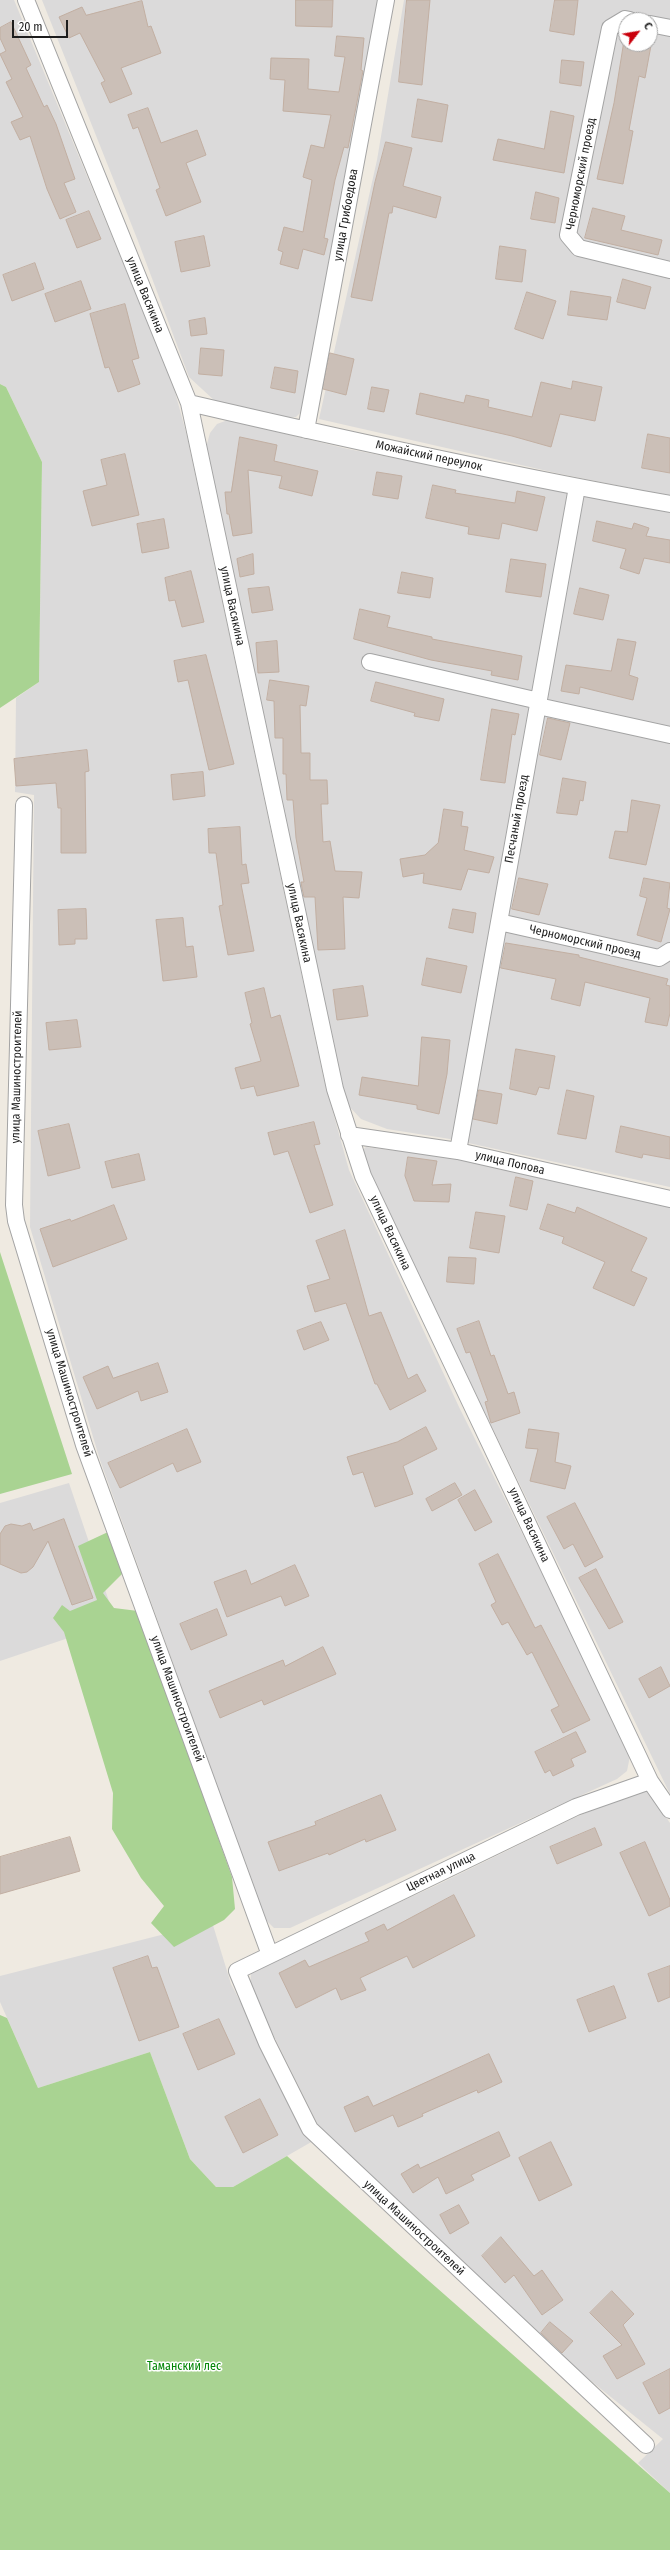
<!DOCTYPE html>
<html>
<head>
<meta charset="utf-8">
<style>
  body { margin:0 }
  #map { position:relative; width:670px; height:2550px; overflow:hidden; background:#efeae1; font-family:"Fira Sans Condensed",sans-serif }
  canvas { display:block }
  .north { position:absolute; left:618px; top:12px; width:40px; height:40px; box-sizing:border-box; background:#fff; border:1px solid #a5a5a5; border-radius:50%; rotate:59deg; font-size:11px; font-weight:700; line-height:16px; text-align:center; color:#1d1d1d }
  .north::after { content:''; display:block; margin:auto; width:14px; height:18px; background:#ca000c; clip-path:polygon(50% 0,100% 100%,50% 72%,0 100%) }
  .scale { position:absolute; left:12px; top:20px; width:56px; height:18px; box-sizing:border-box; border:2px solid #1d1d1d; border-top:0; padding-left:5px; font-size:12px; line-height:14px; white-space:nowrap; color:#1d1d1d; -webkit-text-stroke:3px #fff; paint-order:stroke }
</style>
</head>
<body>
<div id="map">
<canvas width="670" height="2550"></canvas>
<div class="north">С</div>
<div class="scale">20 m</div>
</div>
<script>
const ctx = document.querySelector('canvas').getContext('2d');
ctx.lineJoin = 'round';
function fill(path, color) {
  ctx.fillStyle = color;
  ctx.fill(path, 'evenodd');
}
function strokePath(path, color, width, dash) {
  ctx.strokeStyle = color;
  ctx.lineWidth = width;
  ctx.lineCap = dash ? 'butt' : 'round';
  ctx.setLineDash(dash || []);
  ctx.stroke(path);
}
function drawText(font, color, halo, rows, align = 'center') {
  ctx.font = font + ' "Fira Sans Condensed",sans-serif';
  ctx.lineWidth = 3;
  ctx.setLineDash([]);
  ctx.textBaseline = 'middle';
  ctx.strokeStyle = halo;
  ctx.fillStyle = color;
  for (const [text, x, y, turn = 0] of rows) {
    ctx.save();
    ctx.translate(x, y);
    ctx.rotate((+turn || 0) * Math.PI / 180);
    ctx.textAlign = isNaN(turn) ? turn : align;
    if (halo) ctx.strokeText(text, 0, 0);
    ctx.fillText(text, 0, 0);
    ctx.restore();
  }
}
fill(new Path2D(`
  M 0,0 L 14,0 L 172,381 L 187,436 L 324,1080 L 349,1170 L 459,1407 L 631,1751 L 627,1771 L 617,1779 L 290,1928 L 274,1928 L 265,1919 L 100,1460 L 30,1227 L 34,795 L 15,792 L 16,698 L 39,682 L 42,462 L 6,387 L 0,384 Z
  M 42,0 L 382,0 L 304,409 L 296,417 L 281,418 L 215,401 L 189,377 L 138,241 Z
  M 404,0 L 670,0 L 670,496 L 556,473 L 319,419 L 377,160 ZM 626,20 L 650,20 L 650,44 L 626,44 Z
  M 228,420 L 348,449 L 670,512 L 670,1187 L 450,1139 L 387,1129 L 361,1119 L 345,1102 L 205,451 L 210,433 L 217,424 Z
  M 366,1147 L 456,1158 L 670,1207 L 670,1794 L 359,1153 Z
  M 69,1483 L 116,1622 L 0,1661 L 0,1503 Z
  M 647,1789 L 670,1823 L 670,2493 L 638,2463 L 663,2439 L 529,2331 L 318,2125 L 250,1988 L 251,1973 L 261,1966 L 437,1885 L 574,1818 L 636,1791 Z
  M 212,1922 L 231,1984 L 313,2141 L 233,2187 L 216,2187 L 190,2159 L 150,2052 L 38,2088 L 0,2002 L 0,1976 Z`), '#dbdada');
fill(new Path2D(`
  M 0,384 L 6,387 L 42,462 L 39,682 L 0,708 Z
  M 0,1252 L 72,1474 L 0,1494 Z
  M 108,1532 L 124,1572 L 103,1593 L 114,1608 L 138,1611 L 232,1877 L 235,1909 L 224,1920 L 174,1947 L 151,1923 L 164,1906 L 141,1878 L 112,1829 L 113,1793 L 64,1632 L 53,1618 L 62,1605 L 70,1611 L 97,1600 L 78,1546 Z
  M 0,2015 L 7,2018 L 38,2088 L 150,2052 L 190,2159 L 216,2187 L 233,2187 L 287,2156 L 670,2493 L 670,2550 L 0,2550 Z`), '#a9d392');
const building = new Path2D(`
  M 296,0 L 333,0 L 332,27 L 296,26 Z
  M 407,0 L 430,0 L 422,85 L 399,82 Z
  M 555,0 L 578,0 L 574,35 L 550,31 Z
  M 142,1 L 148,27 L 151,26 L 161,53 L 121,68 L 132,94 L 110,103 L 101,83 L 105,81 L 80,33 L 69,38 L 59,17 L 82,7 L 86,15 Z
  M 11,22 L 31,65 L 26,68 L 44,107 L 47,105 L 56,124 L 75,179 L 64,183 L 76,212 L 60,219 L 47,189 L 30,136 L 20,140 L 11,122 L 23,117 L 6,82 L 12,79 L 0,54 L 6,51 L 0,38 L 0,28 Z
  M 625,35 L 626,44 L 650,44 L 652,40 L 645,78 L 639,76 L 629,130 L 633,131 L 623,184 L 597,179 L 614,103 Z
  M 337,36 L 364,38 L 361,70 L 363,71 L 348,148 L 344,147 L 335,180 L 324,238 L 328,239 L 324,255 L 303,249 L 298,269 L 280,264 L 283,252 L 278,250 L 284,227 L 303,232 L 312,180 L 303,177 L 311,145 L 324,148 L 331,115 L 283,111 L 285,80 L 270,79 L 271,58 L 309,59 L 308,89 L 339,92 L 345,57 L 335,56 Z
  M 562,60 L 584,62 L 581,86 L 560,83 Z
  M 418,99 L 448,105 L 442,142 L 412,137 Z
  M 148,108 L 161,143 L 197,130 L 206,155 L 186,163 L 201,202 L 166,216 L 156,190 L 160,188 L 138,127 L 133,129 L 128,115 Z
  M 551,111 L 574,116 L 564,173 L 493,160 L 498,139 L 544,149 Z
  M 386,142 L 412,148 L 403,186 L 441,197 L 436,218 L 393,206 L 392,213 L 389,213 L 372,301 L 351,297 L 375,182 Z
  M 536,192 L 559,198 L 555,223 L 531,219 Z
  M 593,208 L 625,216 L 621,230 L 662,240 L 658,255 L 585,238 Z
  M 89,211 L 101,239 L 77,248 L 66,220 Z
  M 204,236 L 210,266 L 181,272 L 175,242 Z
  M 500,246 L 526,250 L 522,282 L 496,279 Z
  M 35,263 L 44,289 L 12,301 L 3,275 Z
  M 623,279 L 651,287 L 645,309 L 617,302 Z
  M 81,281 L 91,309 L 55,322 L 45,294 Z
  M 571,291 L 611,297 L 607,320 L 568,315 Z
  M 527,292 L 556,301 L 543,339 L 515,329 Z
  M 125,304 L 139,358 L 132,360 L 140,384 L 118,392 L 109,367 L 105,368 L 90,314 Z
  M 205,318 L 207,334 L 191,336 L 189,321 Z
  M 201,348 L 224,350 L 222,376 L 199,374 Z
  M 330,353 L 354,359 L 346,395 L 323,389 Z
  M 275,367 L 298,371 L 295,393 L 271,388 Z
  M 573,381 L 602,387 L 595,421 L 560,414 L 551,447 L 512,436 L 416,414 L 420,393 L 464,403 L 466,395 L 489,400 L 488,407 L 532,417 L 541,382 L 571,389 Z
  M 372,387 L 389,390 L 384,412 L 368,409 Z
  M 648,434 L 670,438 L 670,473 L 642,468 Z
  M 240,437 L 277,445 L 274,461 L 318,471 L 312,496 L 279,488 L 282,476 L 248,470 L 252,533 L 233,536 L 229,514 L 227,514 L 225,492 L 231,492 Z
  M 125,454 L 139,515 L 92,526 L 83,491 L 107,485 L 101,460 Z
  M 377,472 L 402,476 L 398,499 L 373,495 Z
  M 433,485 L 456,490 L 455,493 L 515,503 L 517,491 L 545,497 L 537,531 L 502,523 L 499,539 L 468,534 L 469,527 L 426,518 Z
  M 164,519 L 169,548 L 142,553 L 137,524 Z
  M 597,521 L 632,529 L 634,523 L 649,528 L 646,536 L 670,540 L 670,563 L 644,558 L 639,574 L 620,568 L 626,549 L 593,541 Z
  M 253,554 L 254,574 L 240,577 L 237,559 Z
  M 511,559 L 546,564 L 541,597 L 506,592 Z
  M 191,571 L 204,622 L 182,627 L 175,600 L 169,601 L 165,578 Z
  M 402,572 L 433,578 L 430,598 L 398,593 Z
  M 269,587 L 273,610 L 252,613 L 248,589 Z
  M 580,588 L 609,595 L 603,620 L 574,614 Z
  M 360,609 L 390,616 L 387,627 L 432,637 L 432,639 L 522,656 L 518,680 L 491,675 L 492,671 L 431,660 L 354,639 Z
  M 618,639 L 636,642 L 629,675 L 638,678 L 633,700 L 580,687 L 579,694 L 561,691 L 566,665 L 611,671 Z
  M 277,641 L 279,672 L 258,673 L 256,643 Z
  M 206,655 L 234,764 L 209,770 L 188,680 L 178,682 L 174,661 Z
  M 270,680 L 309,686 L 306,706 L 300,705 L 301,753 L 310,753 L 310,780 L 327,780 L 328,804 L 321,804 L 323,842 L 330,841 L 335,871 L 362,872 L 359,898 L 343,897 L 345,949 L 318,950 L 315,897 L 304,897 L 302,888 L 301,882 L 304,882 L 296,838 L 293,800 L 287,800 L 286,774 L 283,774 L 283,738 L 275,738 L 274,701 L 267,700 Z
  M 376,682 L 444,699 L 439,721 L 414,716 L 415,713 L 371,701 Z
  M 492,709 L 519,714 L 515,735 L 512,734 L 505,783 L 481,780 Z
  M 548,718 L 570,723 L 561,760 L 540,755 Z
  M 87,750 L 89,771 L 85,772 L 86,853 L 61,853 L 61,808 L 58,808 L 56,783 L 16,786 L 14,759 Z
  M 203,772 L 205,796 L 173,800 L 171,775 Z
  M 563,778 L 586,782 L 583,801 L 580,800 L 577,815 L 557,813 Z
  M 632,800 L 660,805 L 646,865 L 609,858 L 615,831 L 627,832 Z
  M 444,809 L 463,812 L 461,826 L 468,827 L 464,850 L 494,857 L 489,873 L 468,869 L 461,890 L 423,883 L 424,873 L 403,877 L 400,859 L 425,855 L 438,843 Z
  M 240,827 L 242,865 L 246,864 L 249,883 L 241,884 L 254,951 L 228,955 L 219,906 L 223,905 L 216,853 L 209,853 L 208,829 Z
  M 519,878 L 548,884 L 539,915 L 512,909 Z
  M 644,878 L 670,883 L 667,908 L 670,909 L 661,942 L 637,935 L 647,898 L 640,896 Z
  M 86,909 L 87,939 L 75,939 L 75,944 L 59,945 L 58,910 Z
  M 453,909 L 476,913 L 473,933 L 449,928 Z
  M 183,918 L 186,947 L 193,946 L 197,977 L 163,981 L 156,920 Z
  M 506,943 L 579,955 L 579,957 L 668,979 L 666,985 L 670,986 L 670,1013 L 667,1026 L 645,1022 L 650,998 L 585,982 L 580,1006 L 551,999 L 556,979 L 501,968 Z
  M 427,958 L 467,966 L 461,993 L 422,985 Z
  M 363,986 L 368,1016 L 337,1020 L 333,990 Z
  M 264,988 L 271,1018 L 280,1015 L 299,1086 L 257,1096 L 254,1086 L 241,1089 L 235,1068 L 261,1061 L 250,1024 L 252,1023 L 245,993 Z
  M 77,1020 L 81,1047 L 49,1050 L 46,1023 Z
  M 422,1037 L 450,1040 L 447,1074 L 439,1114 L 417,1109 L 417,1105 L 359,1095 L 362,1077 L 418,1086 Z
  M 516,1049 L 555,1056 L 549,1089 L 539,1087 L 536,1095 L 510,1089 Z
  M 479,1090 L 502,1094 L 497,1124 L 473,1119 Z
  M 567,1090 L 594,1096 L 586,1139 L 558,1134 Z
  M 314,1122 L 320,1144 L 314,1145 L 333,1205 L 310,1213 L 288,1151 L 274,1155 L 268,1133 Z
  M 69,1124 L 80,1168 L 48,1176 L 38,1131 Z
  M 621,1126 L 670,1137 L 670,1159 L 643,1154 L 642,1158 L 616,1152 Z
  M 139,1154 L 145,1180 L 112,1188 L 105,1162 Z
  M 408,1157 L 437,1161 L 432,1185 L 451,1184 L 449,1202 L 414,1201 L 405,1176 Z
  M 516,1177 L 533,1181 L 527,1210 L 510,1206 Z
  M 548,1204 L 575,1213 L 577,1207 L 647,1238 L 631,1271 L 647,1278 L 634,1306 L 593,1288 L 605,1262 L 562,1243 L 564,1237 L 540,1229 Z
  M 114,1205 L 127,1239 L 53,1267 L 40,1229 L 70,1219 L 71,1221 Z
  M 476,1212 L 505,1216 L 499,1253 L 470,1248 Z
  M 345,1230 L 369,1316 L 381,1312 L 408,1379 L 417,1374 L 426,1391 L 390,1410 L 377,1384 L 375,1384 L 346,1303 L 315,1312 L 307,1286 L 330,1279 L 316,1241 Z
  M 449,1257 L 476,1258 L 474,1284 L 447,1282 Z
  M 479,1321 L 491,1356 L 494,1355 L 508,1394 L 514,1392 L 520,1413 L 491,1423 L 485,1402 L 488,1401 L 470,1352 L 466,1353 L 457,1329 Z
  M 321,1322 L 329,1340 L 304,1350 L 297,1331 Z
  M 158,1363 L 168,1392 L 141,1401 L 138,1391 L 97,1409 L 83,1377 L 108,1366 L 113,1378 Z
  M 426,1427 L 437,1449 L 403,1466 L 413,1494 L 375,1507 L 363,1472 L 353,1475 L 347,1457 L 397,1442 Z
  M 187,1429 L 201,1462 L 177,1472 L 173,1463 L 120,1488 L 108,1463 Z
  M 529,1429 L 559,1433 L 555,1462 L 571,1466 L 565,1489 L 530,1481 L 538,1449 L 526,1448 Z
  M 455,1483 L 462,1495 L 432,1511 L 426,1499 Z
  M 475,1490 L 492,1522 L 475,1531 L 458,1500 Z
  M 575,1503 L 603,1557 L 585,1567 L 573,1544 L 564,1549 L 547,1517 Z
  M 64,1519 L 93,1598 L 72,1605 L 48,1541 L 33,1567 L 27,1572 L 21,1573 L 0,1564 L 0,1534 L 5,1526 L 11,1524 L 22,1526 L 30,1523 L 33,1530 Z
  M 498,1554 L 535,1628 L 541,1625 L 590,1720 L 563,1733 L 551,1710 L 559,1706 L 532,1652 L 527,1655 L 508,1622 L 502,1625 L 491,1605 L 496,1602 L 479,1564 Z
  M 295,1565 L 309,1596 L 285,1606 L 281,1596 L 227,1617 L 214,1582 L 246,1570 L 251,1584 Z
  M 596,1569 L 623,1622 L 609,1629 L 579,1578 Z
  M 217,1609 L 227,1635 L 191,1650 L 180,1624 Z
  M 323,1647 L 336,1674 L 264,1705 L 262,1700 L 220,1718 L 209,1691 L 283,1660 L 285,1666 Z
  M 661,1667 L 670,1686 L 649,1698 L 639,1679 Z
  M 576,1732 L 586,1752 L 571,1759 L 574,1766 L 553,1776 L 550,1770 L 545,1773 L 535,1752 Z
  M 381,1795 L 396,1830 L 366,1842 L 365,1839 L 329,1855 L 328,1853 L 279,1871 L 268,1842 L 316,1825 L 315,1822 Z
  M 595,1828 L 602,1845 L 557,1864 L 550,1847 Z
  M 70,1837 L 80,1871 L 0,1894 L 0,1857 Z
  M 645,1842 L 670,1900 L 670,1906 L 649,1916 L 620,1853 Z
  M 454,1895 L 475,1936 L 413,1968 L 407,1956 L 360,1978 L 366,1990 L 341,2000 L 336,1988 L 296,2008 L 279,1973 L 305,1960 L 309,1967 L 369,1941 L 365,1933 L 384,1924 L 387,1930 Z
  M 148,1956 L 152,1968 L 157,1967 L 179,2027 L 139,2041 L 113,1968 Z
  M 670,1966 L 670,1997 L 658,2002 L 648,1974 Z
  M 614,1986 L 626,2018 L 589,2032 L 577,2000 Z
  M 219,2019 L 235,2054 L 198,2070 L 183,2034 Z
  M 489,2054 L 502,2082 L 478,2093 L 477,2090 L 422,2114 L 423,2116 L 398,2127 L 393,2115 L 355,2132 L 344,2107 L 368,2096 L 373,2106 Z
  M 260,2099 L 278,2135 L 243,2153 L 225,2117 Z
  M 499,2132 L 510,2156 L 471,2175 L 474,2180 L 446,2194 L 438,2177 L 413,2193 L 401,2174 L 418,2164 L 420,2168 Z
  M 551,2142 L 572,2185 L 539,2201 L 519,2158 Z
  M 459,2205 L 469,2223 L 450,2234 L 440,2215 Z
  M 501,2237 L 534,2276 L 542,2270 L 563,2300 L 542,2315 L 514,2275 L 505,2283 L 482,2256 Z
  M 612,2291 L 634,2314 L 623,2325 L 645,2364 L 617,2379 L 603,2356 L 622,2345 L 590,2313 Z
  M 550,2322 L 573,2341 L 562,2353 L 541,2333 Z
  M 670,2369 L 670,2408 L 659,2414 L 643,2383 Z`);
fill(building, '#cbbfb7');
strokePath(building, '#c2afa2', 1);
const street = new Path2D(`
  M 26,0 L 189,403 L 335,1089 L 363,1176 L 650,1781 L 670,1810
  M 630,20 L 625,19 L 610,28 L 568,235 L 579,248 L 670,270
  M 650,24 L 670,28
  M 189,403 C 348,440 509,475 670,504
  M 306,430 L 386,0
  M 370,662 L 539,701
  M 538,706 L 670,735
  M 24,805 L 14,1205 L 16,1221 L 84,1445 L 270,1955
  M 499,922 L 659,958 L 670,951
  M 349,1135 L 458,1151 L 670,1199
  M 458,1151 L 577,487
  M 646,2445 L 310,2129 L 267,2043 L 237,1971 L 576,1807 L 650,1781`);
strokePath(street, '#a4a4a4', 18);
strokePath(street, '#fff', 16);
drawText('12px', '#1d1d1d', '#fff', [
  ["Черноморский проезд",581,174,-79],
  ["улица Грибоедова",346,215,-80],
  ["улица Васякина",145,295,68],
  ["Можайский переулок",429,456,12],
  ["улица Васякина",232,606,78],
  ["Песчаный проезд",517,819,-80],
  ["улица Васякина",299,923,78],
  ["Черноморский проезд",585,942,13],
  ["улица Машиностроителей",17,1077,-89],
  ["улица Попова",510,1163,13],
  ["улица Васякина",390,1233,65],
  ["улица Машиностроителей",69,1393,73],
  ["улица Васякина",529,1525,65],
  ["улица Машиностроителей",177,1699,70],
  ["Цветная улица",441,1872,-26],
  ["улица Машиностроителей",414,2228,43]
]);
drawText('12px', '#008504', '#fff', [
  ["Таманский лес",184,2367]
]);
</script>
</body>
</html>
